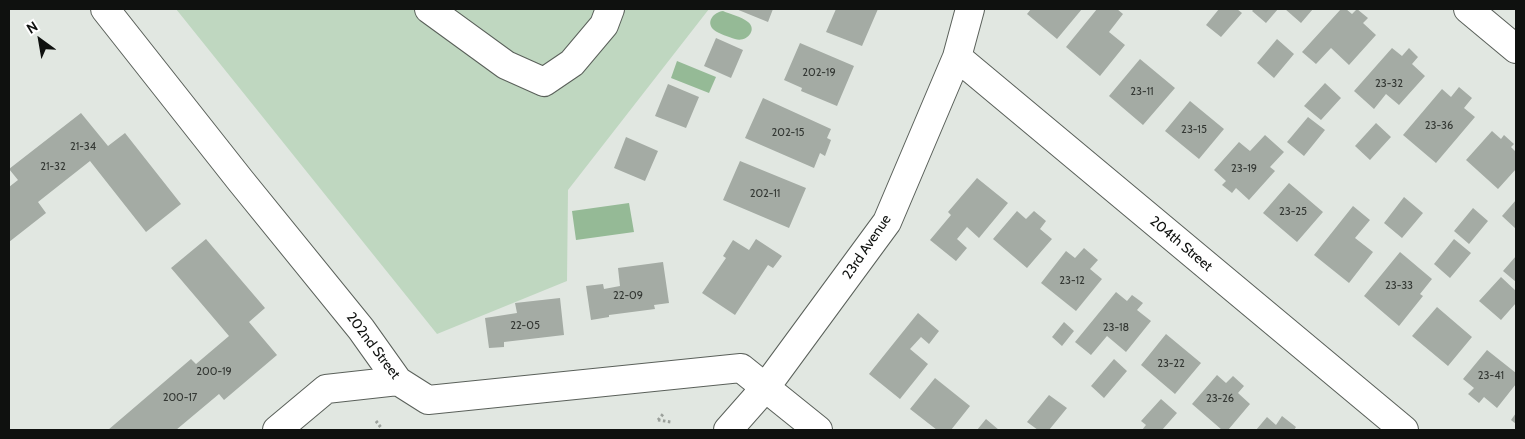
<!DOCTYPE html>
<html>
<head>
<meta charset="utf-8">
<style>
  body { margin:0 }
  #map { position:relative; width:1525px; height:439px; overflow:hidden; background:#e1e7e1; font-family:Cabin,sans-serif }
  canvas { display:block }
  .frame { position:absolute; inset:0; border:10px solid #0f110f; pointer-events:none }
  .north { position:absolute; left:15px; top:15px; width:50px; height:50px; -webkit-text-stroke:4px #fff; paint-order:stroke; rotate:328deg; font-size:14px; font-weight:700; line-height:20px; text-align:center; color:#0f110f }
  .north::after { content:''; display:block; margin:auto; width:18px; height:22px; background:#0f110f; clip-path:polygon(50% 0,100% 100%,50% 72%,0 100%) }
</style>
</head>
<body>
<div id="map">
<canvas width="1525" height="439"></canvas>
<div class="frame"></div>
<div class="north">N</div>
</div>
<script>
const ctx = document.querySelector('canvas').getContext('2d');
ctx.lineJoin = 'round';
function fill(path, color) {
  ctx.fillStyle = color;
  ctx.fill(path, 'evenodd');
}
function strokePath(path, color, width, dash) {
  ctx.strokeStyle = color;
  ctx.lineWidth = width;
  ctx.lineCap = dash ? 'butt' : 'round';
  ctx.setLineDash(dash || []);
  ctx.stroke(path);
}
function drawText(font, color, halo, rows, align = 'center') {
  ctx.font = font + ' Cabin,sans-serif';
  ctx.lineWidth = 4;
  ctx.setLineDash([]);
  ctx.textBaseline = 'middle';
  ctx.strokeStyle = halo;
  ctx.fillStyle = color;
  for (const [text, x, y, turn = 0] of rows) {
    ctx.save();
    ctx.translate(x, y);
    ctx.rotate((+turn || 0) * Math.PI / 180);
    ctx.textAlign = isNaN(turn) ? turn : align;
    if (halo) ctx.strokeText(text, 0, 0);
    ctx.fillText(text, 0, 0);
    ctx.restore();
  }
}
fill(new Path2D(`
  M 176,9 L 709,9 L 568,190 L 567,281 L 437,334 Z`), '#bfd7c0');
fill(new Path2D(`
  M 723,11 C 730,14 742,17 748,22 C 758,30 746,43 735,39 C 729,37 719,34 714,30 C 705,22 714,12 723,11 Z
  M 677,61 L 716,77 L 709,93 L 671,78 Z
  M 629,203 L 634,232 L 576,240 L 572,211 Z`), '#95ba96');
fill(new Path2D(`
  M 736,9 L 773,9 L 768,22 Z
  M 836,9 L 878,9 L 862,46 L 826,32 Z
  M 1031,9 L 1082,9 L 1057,39 L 1027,14 Z
  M 1097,9 L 1117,9 L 1123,14 L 1109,32 L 1125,45 L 1100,76 L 1066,47 Z
  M 1219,9 L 1237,9 L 1242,13 L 1221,37 L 1206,25 Z
  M 1254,9 L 1278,9 L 1266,23 L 1252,11 Z
  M 1285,9 L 1313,9 L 1301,23 Z
  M 1341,9 L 1346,9 L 1352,14 L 1357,9 L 1368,18 L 1363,23 L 1376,35 L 1349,65 L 1331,48 L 1316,64 L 1302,52 Z
  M 716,38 L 743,50 L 731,78 L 704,66 Z
  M 1277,39 L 1294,54 L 1274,78 L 1257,63 Z
  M 800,43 L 854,66 L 837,106 L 801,91 L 802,88 L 784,80 Z
  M 1392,48 L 1402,56 L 1409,48 L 1418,57 L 1412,64 L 1425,76 L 1399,105 L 1386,94 L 1374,109 L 1354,91 Z
  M 1140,59 L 1175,88 L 1143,125 L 1109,96 Z
  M 1325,83 L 1341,98 L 1321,120 L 1304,106 Z
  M 668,84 L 699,97 L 686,128 L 655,116 Z
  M 1459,87 L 1472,98 L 1464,108 L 1475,117 L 1436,163 L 1403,135 L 1442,89 L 1451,97 Z
  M 763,98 L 831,129 L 827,138 L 831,140 L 825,156 L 820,153 L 814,168 L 745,138 Z
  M 1190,101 L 1224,129 L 1199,159 L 1165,131 Z
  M 81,113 L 108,146 L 125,133 L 181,204 L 146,232 L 90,161 L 38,202 L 46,213 L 9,242 L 9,187 L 18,180 L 9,169 Z
  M 1308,117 L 1325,130 L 1304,156 L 1287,142 Z
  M 1376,123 L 1391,137 L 1370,160 L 1355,146 Z
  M 1492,131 L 1501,139 L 1504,135 L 1514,144 L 1511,147 L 1516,152 L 1516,169 L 1498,189 L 1466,160 Z
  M 1265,135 L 1284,152 L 1270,167 L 1275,171 L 1249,200 L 1236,188 L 1232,193 L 1222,185 L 1226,181 L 1214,170 L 1239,142 L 1250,151 Z
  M 626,137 L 658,151 L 645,181 L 614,168 Z
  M 740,161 L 806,188 L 789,228 L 723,200 Z
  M 977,178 L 1008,203 L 979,238 L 967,227 L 957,239 L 967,248 L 956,261 L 930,240 L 951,215 L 948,212 Z
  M 1289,183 L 1323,212 L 1297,242 L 1263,213 Z
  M 1404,197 L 1423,213 L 1402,238 L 1384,223 Z
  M 1516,200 L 1516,229 L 1502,216 Z
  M 1353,206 L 1370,220 L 1355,238 L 1373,252 L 1349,283 L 1314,255 Z
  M 1473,208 L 1488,221 L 1469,244 L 1454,231 Z
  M 1017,211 L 1026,219 L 1034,211 L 1046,221 L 1040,229 L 1052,239 L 1027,268 L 993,239 Z
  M 206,239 L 265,308 L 249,322 L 277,355 L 224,400 L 219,394 L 176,430 L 108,430 L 191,359 L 196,364 L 229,336 L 171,268 Z
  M 756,239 L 782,256 L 773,268 L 768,265 L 735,315 L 702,293 L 726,258 L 723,256 L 733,240 L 749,250 Z
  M 1454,239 L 1471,253 L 1450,278 L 1434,264 Z
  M 1084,248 L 1098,260 L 1090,269 L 1102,279 L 1076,311 L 1041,283 L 1066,251 L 1075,258 Z
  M 1400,252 L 1432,279 L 1420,294 L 1423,296 L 1399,326 L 1364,296 Z
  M 1516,256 L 1516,282 L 1503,271 Z
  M 663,262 L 669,303 L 654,305 L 655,309 L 609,315 L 609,317 L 591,320 L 586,286 L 603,284 L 604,289 L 620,286 L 618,268 Z
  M 1501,277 L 1516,291 L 1516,303 L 1501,320 L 1479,301 Z
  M 1116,292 L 1127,301 L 1132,295 L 1143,303 L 1137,310 L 1151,321 L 1126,352 L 1107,336 L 1091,355 L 1075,342 Z
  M 560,298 L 564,335 L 504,342 L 504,347 L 489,348 L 485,318 L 517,313 L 515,303 Z
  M 1437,307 L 1472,337 L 1448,366 L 1412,336 Z
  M 918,313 L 939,331 L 929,344 L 921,337 L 910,349 L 928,364 L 900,399 L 869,374 Z
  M 1064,322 L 1074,331 L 1062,346 L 1052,337 Z
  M 1166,334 L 1201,363 L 1175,394 L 1141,365 Z
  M 1487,350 L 1516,373 L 1516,384 L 1497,408 L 1484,397 L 1479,403 L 1468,394 L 1474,388 L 1463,379 Z
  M 1114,359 L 1127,371 L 1104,398 L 1091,386 Z
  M 1217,375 L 1226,383 L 1233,376 L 1244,386 L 1238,393 L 1250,404 L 1228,430 L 1222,430 L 1192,404 Z
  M 935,378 L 970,406 L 951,430 L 937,430 L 910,409 Z
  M 1049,395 L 1067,408 L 1049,430 L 1038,430 L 1027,422 Z
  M 1161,399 L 1177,413 L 1162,430 L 1142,430 L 1146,425 L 1141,421 Z
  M 1516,413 L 1516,424 L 1511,420 Z
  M 1282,416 L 1296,427 L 1294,430 L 1256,430 L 1267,417 L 1276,425 Z
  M 986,419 L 999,430 L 977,430 Z`), '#a4aba4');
const minor = new Path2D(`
  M 105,9 L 240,180 L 361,329 L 398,381 L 428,400 L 741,368 L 818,430
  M 429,9 L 506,65 L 544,82 L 572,63 L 604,25 L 610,9
  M 1468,9 L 1516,49
  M 957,57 L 1404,430
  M 277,430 L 326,389 L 398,381
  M 728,430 L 765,388 L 887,222 L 957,57 L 970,9`);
strokePath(minor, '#5a605a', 30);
strokePath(new Path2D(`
  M 658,420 L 671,422
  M 658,420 L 664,413
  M 376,421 L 382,429`), '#9ba09b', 3, [2.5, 2.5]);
strokePath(minor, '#fff', 28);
drawText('11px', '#343834', null, [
  ["202-19",819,73],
  ["23-32",1389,84],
  ["23-11",1142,92],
  ["23-36",1439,126],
  ["23-15",1194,130],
  ["202-15",788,133],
  ["21-34",83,147],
  ["21-32",53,167],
  ["23-19",1244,169],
  ["202-11",765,194],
  ["23-25",1293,212],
  ["23-12",1072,281],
  ["23-33",1399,286],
  ["22-09",628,296],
  ["22-05",525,326],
  ["23-18",1116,328],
  ["23-22",1171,364],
  ["200-19",214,372],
  ["23-41",1491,376],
  ["200-17",180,398],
  ["23-26",1220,399]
]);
drawText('14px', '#0f110f', '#fff', [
  ["204th Street",1181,244,40],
  ["23rd Avenue",867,247,-56],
  ["202nd Street",373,346,53]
]);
</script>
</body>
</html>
